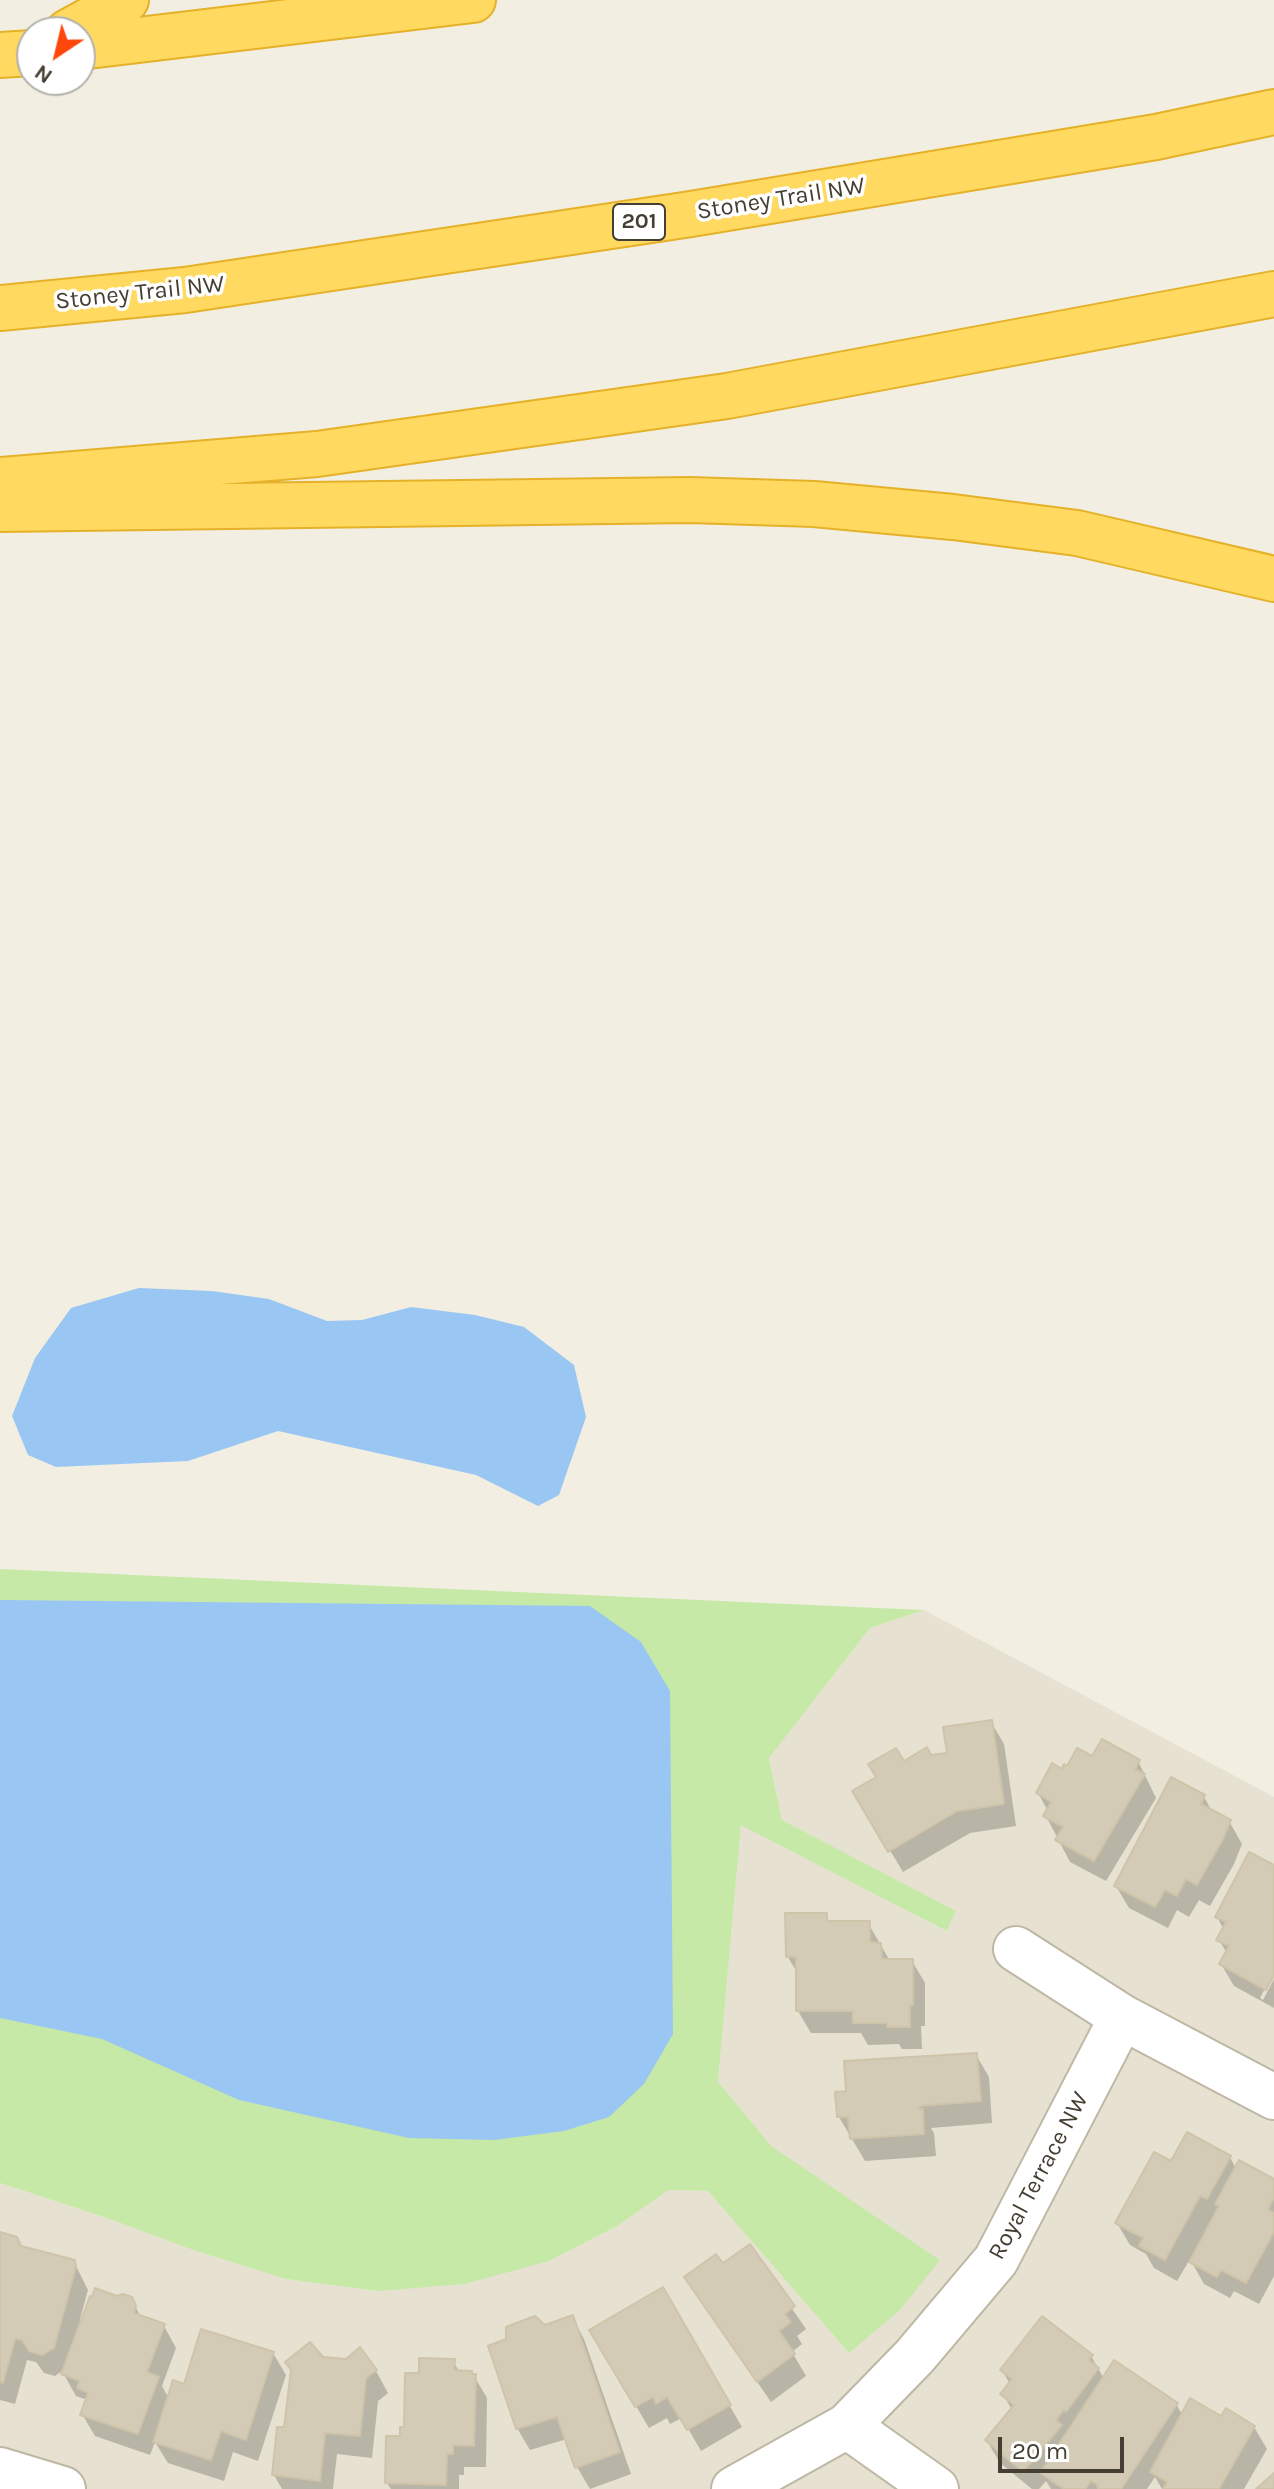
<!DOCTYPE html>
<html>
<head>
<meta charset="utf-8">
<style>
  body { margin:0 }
  #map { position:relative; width:1274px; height:2489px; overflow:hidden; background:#f2efe2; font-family:Karla,sans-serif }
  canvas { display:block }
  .north { position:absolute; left:16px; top:16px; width:80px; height:80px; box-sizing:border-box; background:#fff; border:2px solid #b4b2ad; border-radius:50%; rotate:215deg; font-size:22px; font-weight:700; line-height:32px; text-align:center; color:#443f32 }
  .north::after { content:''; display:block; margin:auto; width:28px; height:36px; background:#ff470c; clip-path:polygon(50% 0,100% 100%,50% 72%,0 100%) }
  .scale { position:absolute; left:998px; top:2437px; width:126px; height:36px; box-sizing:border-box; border:4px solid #443f32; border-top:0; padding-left:10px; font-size:24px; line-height:28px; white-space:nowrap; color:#443f32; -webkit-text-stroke:6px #fff; paint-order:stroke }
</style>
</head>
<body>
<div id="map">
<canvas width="1274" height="2489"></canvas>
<div class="north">N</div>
<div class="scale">20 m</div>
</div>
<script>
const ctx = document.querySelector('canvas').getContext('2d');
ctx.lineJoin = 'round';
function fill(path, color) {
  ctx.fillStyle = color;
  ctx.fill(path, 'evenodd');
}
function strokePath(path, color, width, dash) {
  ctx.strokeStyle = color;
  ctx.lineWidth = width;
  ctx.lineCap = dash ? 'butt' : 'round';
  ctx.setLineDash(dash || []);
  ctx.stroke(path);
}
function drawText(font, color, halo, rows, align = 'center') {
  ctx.font = font + ' Karla,sans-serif';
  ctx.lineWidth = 7;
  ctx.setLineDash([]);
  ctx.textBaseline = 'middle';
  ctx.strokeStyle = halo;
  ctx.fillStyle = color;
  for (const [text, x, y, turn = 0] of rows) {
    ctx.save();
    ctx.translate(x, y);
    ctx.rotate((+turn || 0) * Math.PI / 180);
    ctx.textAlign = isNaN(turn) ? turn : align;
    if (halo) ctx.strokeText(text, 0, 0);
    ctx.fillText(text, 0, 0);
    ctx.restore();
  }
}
fill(new Path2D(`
  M 924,1610 L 1274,1797 L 1274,2489 L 0,2489 L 0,2183 L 104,2217 L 193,2250 L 286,2279 L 378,2291 L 549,2261 L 617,2226 L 669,2190 L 708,2191 L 849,2353 L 940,2260 L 770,2146 L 718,2082 L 741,1824 L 945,1931 L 955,1911 L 782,1820 L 769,1757 L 870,1628 Z`), '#e6e1d0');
fill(new Path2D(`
  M 0,1569 L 924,1610 L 870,1628 L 769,1758 L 782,1820 L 956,1911 L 946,1931 L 741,1825 L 718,2082 L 771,2146 L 940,2260 L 901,2309 L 849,2353 L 708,2191 L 669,2190 L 617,2226 L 549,2261 L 464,2284 L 378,2291 L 286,2279 L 193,2250 L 104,2217 L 0,2183 Z`), '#c6e9a8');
fill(new Path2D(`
  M 139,1288 L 212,1291 L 269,1299 L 327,1321 L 362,1320 L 411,1307 L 475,1315 L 524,1327 L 574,1365 L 586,1417 L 559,1495 L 538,1506 L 476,1475 L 278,1431 L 188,1461 L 56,1467 L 28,1455 L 12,1416 L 35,1358 L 71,1308 Z
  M 0,1600 L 590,1606 L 641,1642 L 670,1691 L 673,2034 L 644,2084 L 609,2117 L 564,2131 L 494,2140 L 409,2138 L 239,2100 L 102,2039 L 0,2018 Z`), '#9ac6f3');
fill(new Path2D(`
  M 991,1722 L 1004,1744 L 1016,1826 L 970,1833 L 903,1872 L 855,1792 L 903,1764 L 950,1755 Z
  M 1093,1759 L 1138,1761 L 1156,1798 L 1106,1881 L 1070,1862 L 1046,1816 L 1048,1811 L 1038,1793 L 1062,1771 Z
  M 1204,1797 L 1213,1813 L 1229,1821 L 1242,1844 L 1234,1864 L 1210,1906 L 1199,1900 L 1189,1917 L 1177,1910 L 1168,1928 L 1129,1908 L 1116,1886 Z
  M 1274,1867 L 1274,1971 L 1260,1998 L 1263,2000 L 1274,1979 L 1274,2008 L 1234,1986 L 1221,1964 L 1227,1953 L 1219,1940 L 1224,1930 L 1217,1917 Z
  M 825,1915 L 830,1923 L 868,1923 L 890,1961 L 912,1961 L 925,1983 L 925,2026 L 921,2026 L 922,2049 L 902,2049 L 899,2044 L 868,2045 L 861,2033 L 811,2033 L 798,2011 L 798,1974 L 788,1957 Z
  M 976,2055 L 989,2077 L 992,2123 L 931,2128 L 934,2133 L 936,2156 L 865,2161 L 839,2117 Z
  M 1230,2157 L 1236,2169 L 1274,2181 L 1274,2276 L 1259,2304 L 1234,2291 L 1230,2298 L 1204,2284 L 1190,2259 L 1177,2281 L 1154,2268 L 1146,2254 L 1130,2245 L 1117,2223 L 1171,2163 Z
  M 0,2234 L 22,2248 L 74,2262 L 88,2290 L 80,2319 L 83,2320 L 118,2298 L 131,2299 L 141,2317 L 164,2326 L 176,2348 L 162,2386 L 169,2399 L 185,2387 L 273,2353 L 286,2375 L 258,2461 L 233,2452 L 224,2481 L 168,2463 L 155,2442 L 150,2455 L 95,2436 L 82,2414 L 87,2402 L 85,2399 L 76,2396 L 62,2371 L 55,2376 L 44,2373 L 36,2362 L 27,2360 L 15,2404 L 0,2400 Z
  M 749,2246 L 806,2329 L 797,2336 L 802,2344 L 792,2352 L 806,2376 L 771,2402 L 686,2278 L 723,2265 Z
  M 662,2290 L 742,2427 L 701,2451 L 682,2418 L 670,2424 L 667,2418 L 649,2428 L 592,2331 Z
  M 572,2317 L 584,2339 L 631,2474 L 590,2489 L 577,2467 L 567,2439 L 530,2450 L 517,2428 L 545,2327 Z
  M 1091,2356 L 1104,2379 L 1176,2404 L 1183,2416 L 1222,2418 L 1254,2427 L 1267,2449 L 1244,2489 L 1162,2489 L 1155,2477 L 1147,2489 L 1051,2489 L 1046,2481 L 1039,2489 L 1032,2489 L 1000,2463 L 987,2441 L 1012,2410 L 1003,2394 L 1010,2384 L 1002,2370 Z
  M 322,2359 L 376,2371 L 388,2393 L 378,2401 L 372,2458 L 337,2454 L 333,2489 L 282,2489 L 274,2475 L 286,2429 Z
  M 453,2361 L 460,2373 L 474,2376 L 487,2398 L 486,2467 L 464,2467 L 464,2475 L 459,2475 L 459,2489 L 391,2489 L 387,2483 L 406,2429 L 421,2375 Z`), '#0003');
const building = new Path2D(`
  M 992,1720 L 1004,1804 L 957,1811 L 888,1852 L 852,1791 L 876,1777 L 868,1764 L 896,1748 L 904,1761 L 927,1747 L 931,1755 L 947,1753 L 943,1727 Z
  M 1102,1739 L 1140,1760 L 1135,1769 L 1145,1774 L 1094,1861 L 1055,1840 L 1063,1827 L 1043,1816 L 1051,1802 L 1036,1793 L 1052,1763 L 1062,1769 L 1064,1764 L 1067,1766 L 1077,1748 L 1092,1756 Z
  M 1171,1777 L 1205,1795 L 1201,1804 L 1231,1820 L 1222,1841 L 1197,1885 L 1186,1879 L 1177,1896 L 1165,1890 L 1155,1907 L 1114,1886 Z
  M 1249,1852 L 1274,1865 L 1274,1975 L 1266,1990 L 1219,1964 L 1229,1946 L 1216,1940 L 1226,1922 L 1215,1917 Z
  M 785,1913 L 827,1913 L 827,1921 L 870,1921 L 870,1942 L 881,1943 L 882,1959 L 913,1959 L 913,2005 L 910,2005 L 910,2027 L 887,2027 L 887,2023 L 853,2023 L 853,2011 L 796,2011 L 796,1957 L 786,1957 Z
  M 977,2053 L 981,2101 L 919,2106 L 919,2109 L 923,2109 L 924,2134 L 850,2139 L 848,2117 L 837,2117 L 835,2092 L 846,2091 L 844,2061 Z
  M 1187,2132 L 1231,2156 L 1207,2199 L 1200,2196 L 1165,2260 L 1139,2246 L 1143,2238 L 1115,2223 L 1154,2152 L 1171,2161 Z
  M 1239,2160 L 1274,2179 L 1274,2197 L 1268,2210 L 1274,2213 L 1274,2232 L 1246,2283 L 1221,2270 L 1217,2277 L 1189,2262 L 1219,2206 L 1215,2204 Z
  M 0,2232 L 17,2237 L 21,2246 L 75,2260 L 76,2267 L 54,2348 L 42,2355 L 29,2351 L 22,2340 L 15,2339 L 3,2383 L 0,2382 Z
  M 750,2244 L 795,2306 L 785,2314 L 791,2322 L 779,2331 L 795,2354 L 757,2382 L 684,2277 L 716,2254 L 723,2263 Z
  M 663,2287 L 731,2405 L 687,2430 L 667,2397 L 656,2404 L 653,2397 L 635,2407 L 589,2330 Z
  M 95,2288 L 117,2296 L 123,2294 L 132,2297 L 136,2306 L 134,2313 L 165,2324 L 147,2372 L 159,2377 L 138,2434 L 80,2415 L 88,2393 L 77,2388 L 80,2381 L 61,2374 L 90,2296 L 92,2297 Z
  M 573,2315 L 620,2452 L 575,2468 L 557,2417 L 516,2429 L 488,2346 L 506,2339 L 506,2327 L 535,2316 L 545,2325 Z
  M 1042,2316 L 1093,2355 L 1089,2360 L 1099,2368 L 1066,2412 L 1064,2410 L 1056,2420 L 1062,2425 L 1023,2472 L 985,2440 L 1014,2405 L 1000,2394 L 1012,2379 L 1000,2370 Z
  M 201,2329 L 274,2352 L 246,2440 L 221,2431 L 211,2460 L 153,2442 L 173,2380 L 184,2384 Z
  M 310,2342 L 323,2357 L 346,2359 L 360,2347 L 377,2370 L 366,2378 L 360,2436 L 325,2433 L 320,2481 L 272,2475 L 277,2427 L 284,2427 L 291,2370 L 285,2362 Z
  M 419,2358 L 455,2359 L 454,2370 L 472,2371 L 472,2374 L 476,2374 L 474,2446 L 453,2445 L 453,2454 L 447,2454 L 446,2485 L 385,2483 L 386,2436 L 400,2436 L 400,2427 L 404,2427 L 405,2373 L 419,2373 Z
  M 1114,2360 L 1178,2403 L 1121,2489 L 1099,2489 L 1097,2487 L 1098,2485 L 1091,2481 L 1085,2489 L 1064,2489 L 1040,2473 Z
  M 1190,2398 L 1221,2416 L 1226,2408 L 1255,2426 L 1219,2489 L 1163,2489 L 1167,2482 L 1150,2472 Z
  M 1274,2473 L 1274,2489 L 1256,2489 Z`);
fill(building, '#d4cbb7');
strokePath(building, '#cfc4aa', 2);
const minor = new Path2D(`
  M 1016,1949 L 1122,2017
  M 847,2426 L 936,2489
  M 0,2470 L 63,2489
  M 734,2489 L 847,2426 L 915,2356 L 996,2260 L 1122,2017 L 1274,2097`);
const highway = new Path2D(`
  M 68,32 L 126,0
  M 80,47 L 473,0
  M 0,55 L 32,53
  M 0,308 L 185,290 L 691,214 L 1156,137 L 1274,112
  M 0,480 L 317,454 L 727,396 L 1274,294
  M 0,509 L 690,500 L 814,504 L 953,517 L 1077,533 L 1274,579`);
strokePath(minor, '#beb7a4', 48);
strokePath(highway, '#e5b129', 48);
strokePath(minor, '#fff', 44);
strokePath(highway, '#ffd960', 44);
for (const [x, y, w] of [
  [639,222,52]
]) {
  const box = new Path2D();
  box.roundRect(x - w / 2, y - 18, w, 36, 6);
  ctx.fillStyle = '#fff';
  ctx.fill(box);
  strokePath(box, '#443f32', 2);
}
drawText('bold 22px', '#443f32', null, [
  ["201",639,222]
]);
drawText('24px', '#443f32', '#fff', [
  ["Stoney Trail NW",781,199,-9],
  ["Stoney Trail NW",140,293,-6],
  ["Royal Terrace NW",1039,2176,-62]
]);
</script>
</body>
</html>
